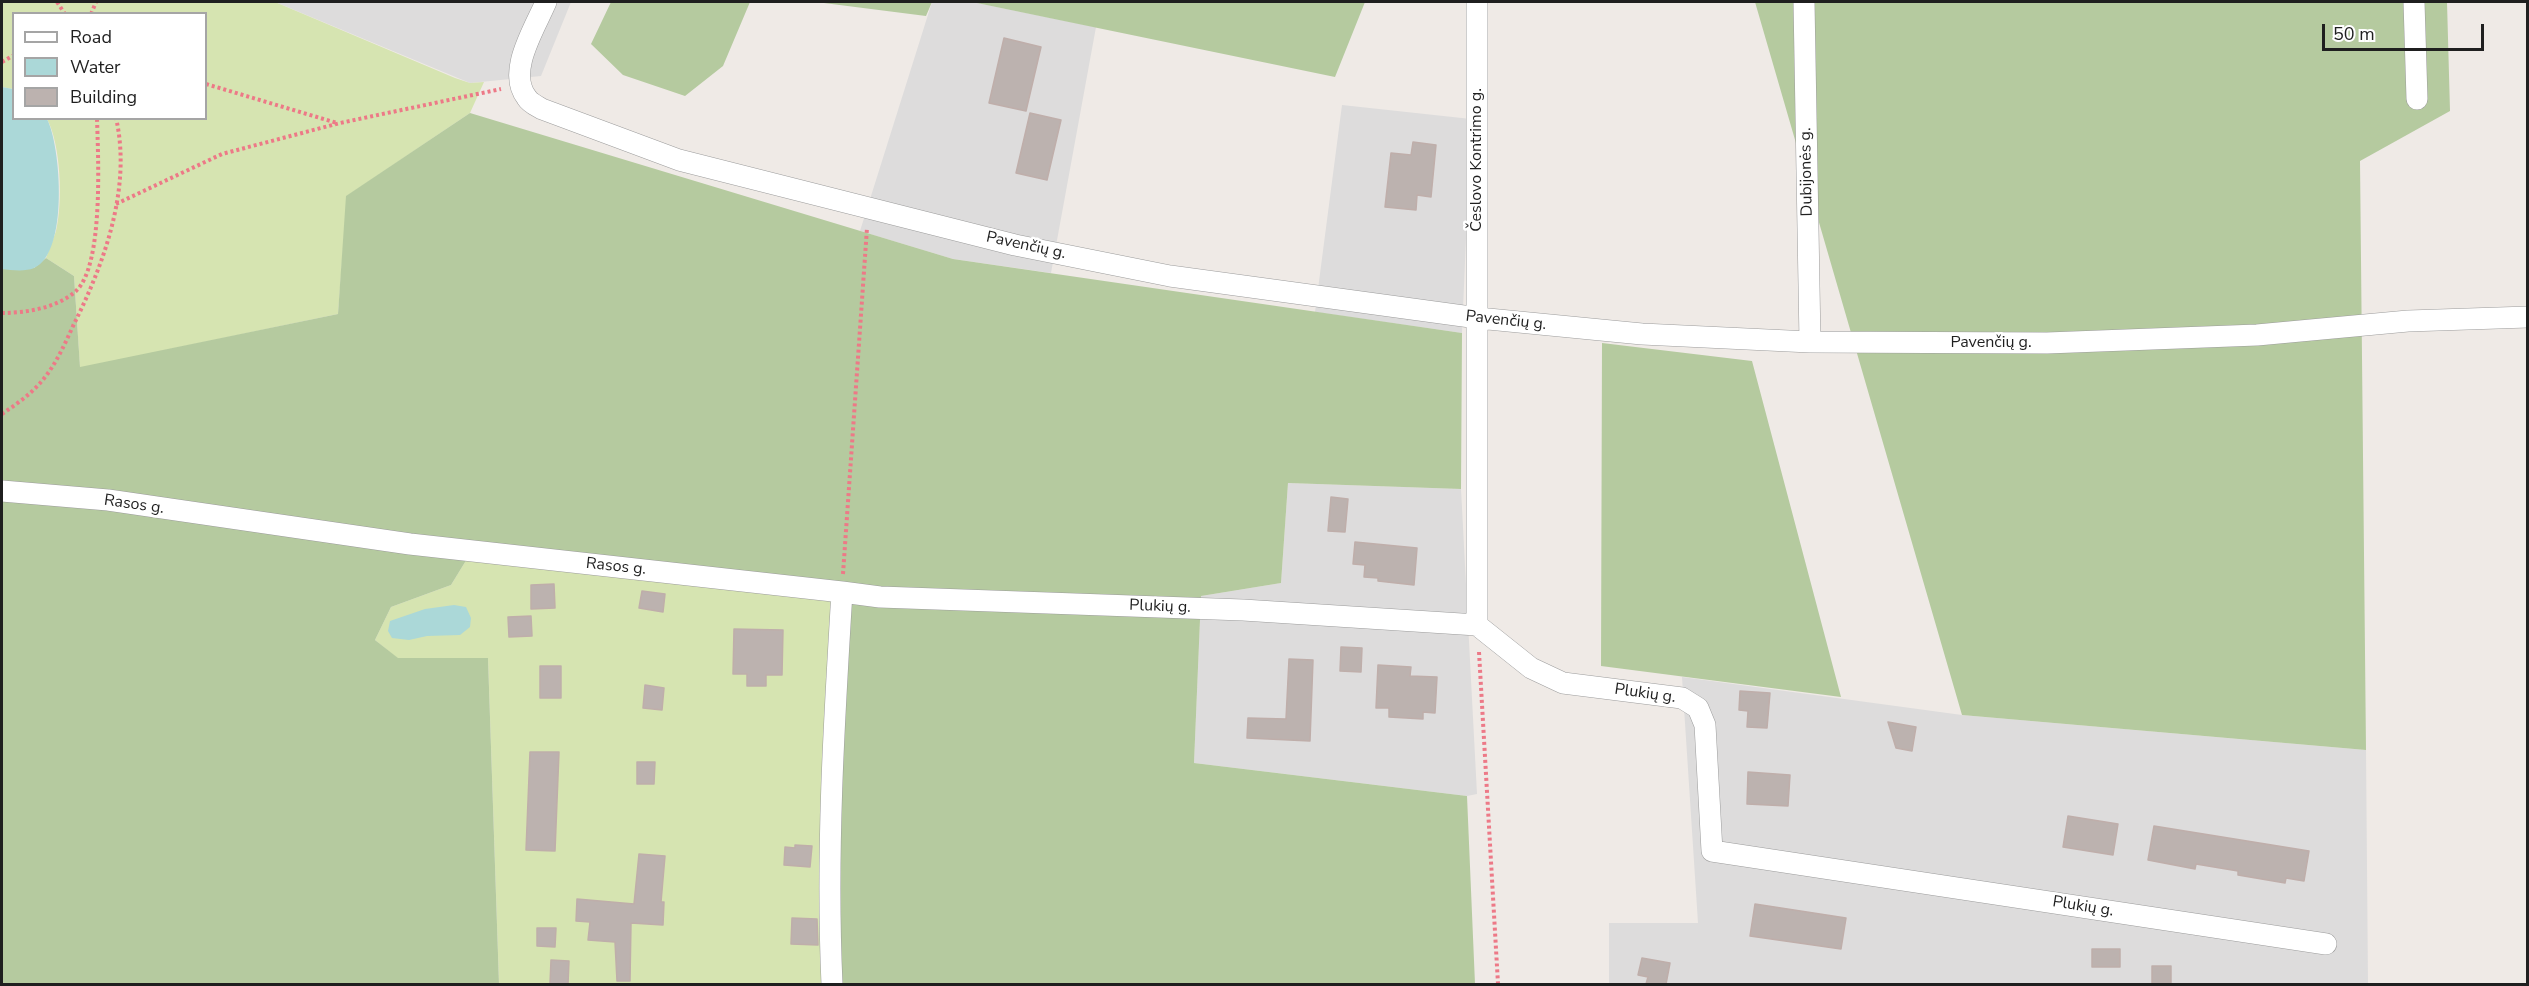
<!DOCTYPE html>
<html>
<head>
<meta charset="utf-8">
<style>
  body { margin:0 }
  #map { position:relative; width:2529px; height:986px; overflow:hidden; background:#efeae6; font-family:"Nunito Sans",sans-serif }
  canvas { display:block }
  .frame { position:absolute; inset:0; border:3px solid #1f1f1f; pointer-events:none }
  .legend { position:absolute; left:12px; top:12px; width:195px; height:108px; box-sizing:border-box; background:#fff; border:2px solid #a5a5a5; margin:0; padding:8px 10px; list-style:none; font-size:18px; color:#1f1f1f }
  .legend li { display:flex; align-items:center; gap:12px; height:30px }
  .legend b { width:30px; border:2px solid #a5a5a5 }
  .scale { position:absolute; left:2322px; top:24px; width:162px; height:27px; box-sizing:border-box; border:3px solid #1f1f1f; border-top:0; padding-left:8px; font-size:18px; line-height:21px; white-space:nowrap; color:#1f1f1f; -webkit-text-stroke:4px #fff; paint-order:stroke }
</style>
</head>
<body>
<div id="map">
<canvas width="2529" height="986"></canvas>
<div class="frame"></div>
<ul class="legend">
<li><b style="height:8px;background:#fff"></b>Road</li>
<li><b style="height:16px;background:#abd8d8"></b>Water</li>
<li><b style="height:16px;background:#bcb2af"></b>Building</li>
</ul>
<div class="scale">50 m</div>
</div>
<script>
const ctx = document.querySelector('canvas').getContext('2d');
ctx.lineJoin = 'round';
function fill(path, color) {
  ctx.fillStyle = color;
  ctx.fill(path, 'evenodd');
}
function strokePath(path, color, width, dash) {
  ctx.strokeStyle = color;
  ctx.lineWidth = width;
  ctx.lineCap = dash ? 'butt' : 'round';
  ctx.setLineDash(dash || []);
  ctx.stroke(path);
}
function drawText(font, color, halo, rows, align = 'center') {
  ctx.font = font + ' "Nunito Sans",sans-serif';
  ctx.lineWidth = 5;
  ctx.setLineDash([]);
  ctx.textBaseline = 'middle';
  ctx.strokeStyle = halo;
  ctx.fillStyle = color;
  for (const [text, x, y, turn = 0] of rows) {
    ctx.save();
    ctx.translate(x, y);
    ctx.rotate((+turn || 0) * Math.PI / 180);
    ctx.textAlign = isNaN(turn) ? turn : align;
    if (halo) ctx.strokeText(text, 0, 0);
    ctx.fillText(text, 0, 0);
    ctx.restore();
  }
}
fill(new Path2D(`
  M 275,2 L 571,2 L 541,76 L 470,83 Z
  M 932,2 L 972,2 L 1096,27 L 1051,273 L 953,259 L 860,231 Z
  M 1342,105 L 1471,119 L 1462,333 L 1315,312 Z
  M 1288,483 L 1461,489 L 1477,794 L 1467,796 L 1194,763 L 1201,596 L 1281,583 Z
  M 1682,677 L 1962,715 L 2366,750 L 2368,984 L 1609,984 L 1609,923 L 1698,923 Z`), '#dddcdc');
fill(new Path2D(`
  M 2,2 L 275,2 L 455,78 L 470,83 L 484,82 L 470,113 L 347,196 L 338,314 L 80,368 L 74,276 L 46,258 C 49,249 53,240 56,231 C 63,202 61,145 47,119 L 206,118 L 206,14 L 14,14 L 13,89 L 2,87 Z
  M 478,541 L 509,547 L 833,583 L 832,984 L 499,984 L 488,658 L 397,658 L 375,640 L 391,607 L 451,585 Z`), '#d6e4b1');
fill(new Path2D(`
  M 611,2 L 750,2 L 723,66 L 685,96 L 623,75 L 591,44 Z
  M 816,2 L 932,2 L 926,16 Z
  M 972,2 L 1365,2 L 1335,77 Z
  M 1755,2 L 2447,2 L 2450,111 L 2360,161 L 2366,750 L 1962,715 Z
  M 470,113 L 953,259 L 1462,333 L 1461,489 L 1288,483 L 1281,583 L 1201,596 L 1194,763 L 1467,796 L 1475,984 L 832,984 L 833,583 L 509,547 L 478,541 L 451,585 L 391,607 L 375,640 L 398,658 L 488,658 L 499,984 L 2,984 L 2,269 L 34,268 L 46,258 L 74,276 L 80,367 L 338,314 L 346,196 Z
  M 1602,343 L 1752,361 L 1841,697 L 1601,666 Z`), '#b5ca9f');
fill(new Path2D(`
  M 2,87 L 13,89 L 14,118 L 47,119 C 61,146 69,253 34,268 C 25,272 11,270 2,269 Z
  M 454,605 L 466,607 L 471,618 L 470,627 L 460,635 L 427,636 L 409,640 L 392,638 L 388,631 L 390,621 L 425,609 Z`), '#abd8d8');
const building = new Path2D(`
  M 1004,38 L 1041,47 L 1026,111 L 989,103 Z
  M 1030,113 L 1061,120 L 1047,180 L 1016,173 Z
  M 1413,142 L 1436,145 L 1431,197 L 1417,195 L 1416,210 L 1385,207 L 1391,153 L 1411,155 Z
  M 1331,497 L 1348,499 L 1345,532 L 1328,531 Z
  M 1355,542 L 1417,548 L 1414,585 L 1378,581 L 1378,578 L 1364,577 L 1365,565 L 1353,564 Z
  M 554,584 L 555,608 L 531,609 L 531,585 Z
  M 642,591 L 665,594 L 663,612 L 639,608 Z
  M 531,616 L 532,636 L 509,637 L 508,617 Z
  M 734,629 L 783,630 L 782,675 L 766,675 L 766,686 L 747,686 L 747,674 L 733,674 Z
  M 1341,647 L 1362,648 L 1361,672 L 1340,671 Z
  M 1289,659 L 1313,660 L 1310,741 L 1247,738 L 1248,718 L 1286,719 Z
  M 1378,665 L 1411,667 L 1410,676 L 1437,677 L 1435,713 L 1423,712 L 1423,719 L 1389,717 L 1389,708 L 1376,708 Z
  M 540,666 L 561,666 L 561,698 L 540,698 Z
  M 645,685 L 664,688 L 662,710 L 643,708 Z
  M 1740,691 L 1770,693 L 1767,728 L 1747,727 L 1748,711 L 1739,710 Z
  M 1888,722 L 1916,727 L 1912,751 L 1896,748 Z
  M 530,752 L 559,752 L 555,851 L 526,850 Z
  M 637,762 L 655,762 L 654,784 L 637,784 Z
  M 1748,772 L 1790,775 L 1788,806 L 1747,804 Z
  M 2068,816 L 2118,824 L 2113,855 L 2063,847 Z
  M 2154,826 L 2309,851 L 2304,881 L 2286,878 L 2285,883 L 2238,875 L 2238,871 L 2196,864 L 2195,869 L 2148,860 Z
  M 795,845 L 812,846 L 810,867 L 784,865 L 785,847 L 795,848 Z
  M 639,854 L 665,856 L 661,902 L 664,902 L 663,925 L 631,923 L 630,981 L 617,981 L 615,942 L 588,940 L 590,922 L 576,921 L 577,899 L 634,904 Z
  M 1755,904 L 1846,918 L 1841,949 L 1750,936 Z
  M 792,918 L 817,919 L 818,945 L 791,944 Z
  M 537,928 L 556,928 L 555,947 L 537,946 Z
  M 2092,949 L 2120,949 L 2120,967 L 2092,967 Z
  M 1642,958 L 1670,963 L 1666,984 L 1646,984 L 1648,977 L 1638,975 Z
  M 551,960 L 569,961 L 568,984 L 550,984 Z
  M 2152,966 L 2171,966 L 2171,984 L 2152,984 Z`);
fill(building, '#bcb2af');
strokePath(building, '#bfaeaa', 1.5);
const minor = new Path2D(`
  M 546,2 C 535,28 506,72 527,98 C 530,103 537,106 542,109 L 679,160 L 1015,245 L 1170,276 L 1478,318 L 1642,334 L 1810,342 L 2047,343 L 2257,335 L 2408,321 L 2528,317
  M 1477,2 L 1477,625
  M 1804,2 L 1810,342
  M 2414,2 L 2417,99
  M 2,491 L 108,500 L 410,544 L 842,592 C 834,723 826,853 832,984
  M 842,592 L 880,597 L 1243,610 L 1477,625 L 1531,668 L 1563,683 L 1682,698 L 1698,708 L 1705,725 L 1712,851 L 2326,944`);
strokePath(minor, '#9c9c9c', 22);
strokePath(new Path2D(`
  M 57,2 L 65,14
  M 91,14 L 96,2
  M 2,62 L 14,55
  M 206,84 L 337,123
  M 116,204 L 222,154 L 340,123 L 501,89
  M 2,313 C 26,313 57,308 76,291 C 104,265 98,156 97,118
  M 2,414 C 15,405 30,395 41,382 C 55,366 64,346 73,326 C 104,264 132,188 116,118
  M 843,574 L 867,228
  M 1479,652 L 1498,984`), '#ed7987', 4, [3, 3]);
strokePath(minor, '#fff', 21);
drawText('16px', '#1f1f1f', '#fff', [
  ["Česlovo Kontrimo g.",1477,160,-90],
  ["Dubijonės g.",1807,172,-91],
  ["Pavenčių g.",1026,246,12],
  ["Pavenčių g.",1506,321,6],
  ["Pavenčių g.",1991,343],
  ["Rasos g.",134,505,8],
  ["Rasos g.",616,567,6],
  ["Plukių g.",1160,607,2],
  ["Plukių g.",1645,694,8],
  ["Plukių g.",2083,907,9]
]);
</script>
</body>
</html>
